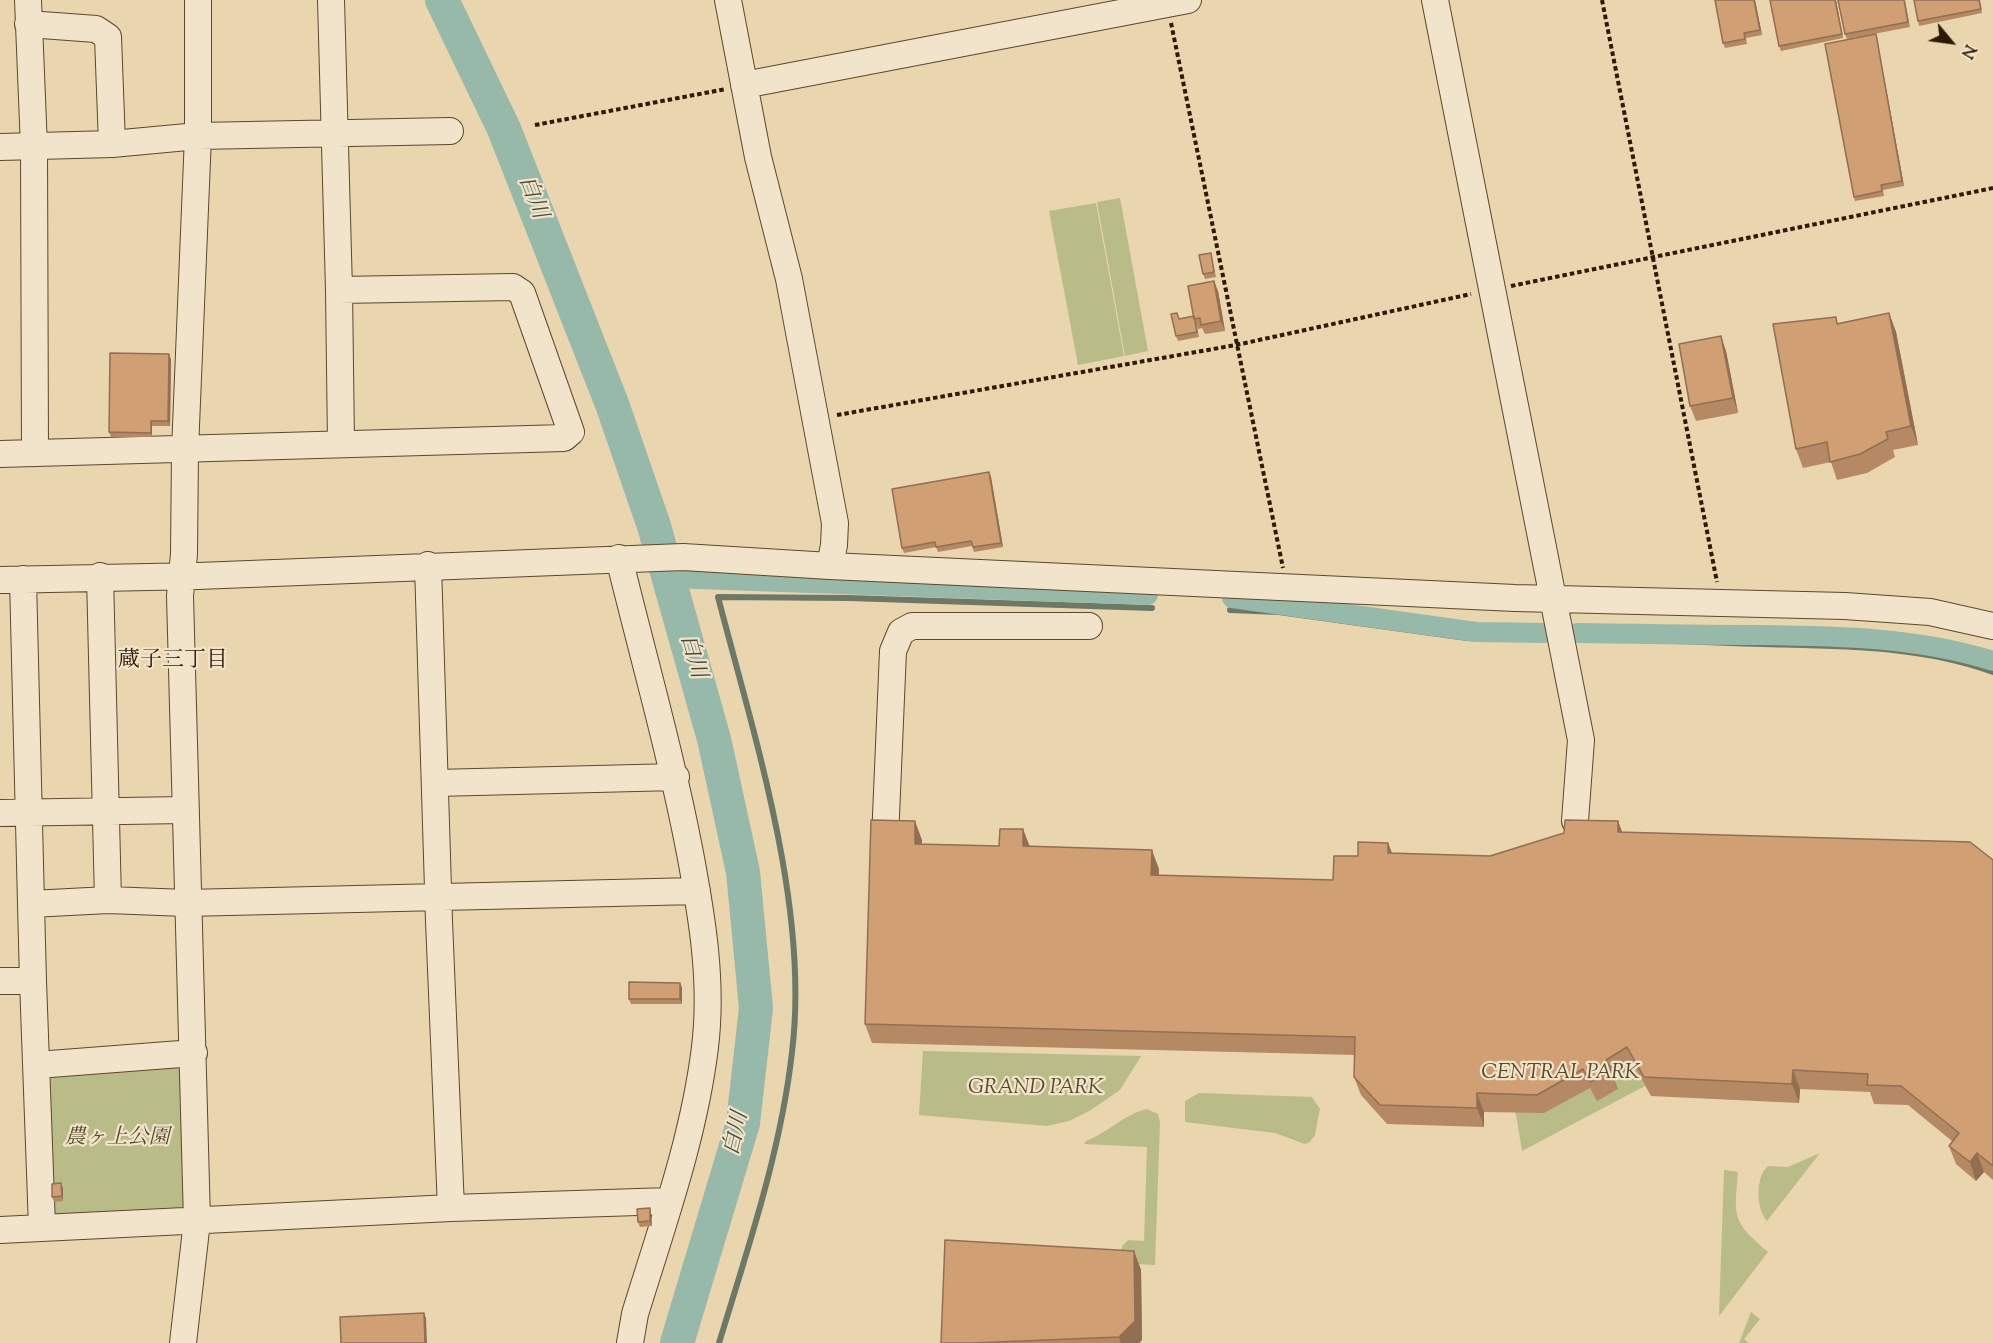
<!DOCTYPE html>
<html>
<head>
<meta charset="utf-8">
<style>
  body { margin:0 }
  #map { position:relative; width:1993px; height:1343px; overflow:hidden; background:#e9d5ae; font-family:"Sorts Mill Goudy",serif }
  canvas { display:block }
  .north { position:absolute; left:1921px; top:12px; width:60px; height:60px; -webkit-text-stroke:4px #f1e4ca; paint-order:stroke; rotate:119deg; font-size:16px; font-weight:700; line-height:24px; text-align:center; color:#2d1901 }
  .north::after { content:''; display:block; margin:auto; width:21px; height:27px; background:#2d1901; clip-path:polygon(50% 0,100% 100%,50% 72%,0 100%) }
</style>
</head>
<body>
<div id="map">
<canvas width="1993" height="1343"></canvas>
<div class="north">N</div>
</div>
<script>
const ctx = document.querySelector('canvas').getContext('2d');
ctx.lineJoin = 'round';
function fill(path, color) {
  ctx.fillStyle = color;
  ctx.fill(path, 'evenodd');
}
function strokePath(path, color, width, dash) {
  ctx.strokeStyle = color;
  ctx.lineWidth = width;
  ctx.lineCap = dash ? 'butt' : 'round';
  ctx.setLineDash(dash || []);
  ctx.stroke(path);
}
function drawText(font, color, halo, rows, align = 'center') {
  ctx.font = font + ' "Sorts Mill Goudy","Noto Serif JP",serif';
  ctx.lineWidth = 4.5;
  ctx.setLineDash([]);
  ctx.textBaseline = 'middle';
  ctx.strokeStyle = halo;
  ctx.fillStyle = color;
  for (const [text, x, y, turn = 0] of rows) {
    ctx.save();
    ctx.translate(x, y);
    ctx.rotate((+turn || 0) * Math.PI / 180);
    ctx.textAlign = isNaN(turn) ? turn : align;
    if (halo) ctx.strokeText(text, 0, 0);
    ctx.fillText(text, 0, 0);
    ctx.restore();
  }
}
fill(new Path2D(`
  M 1120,198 L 1148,351 L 1125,356 L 1097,202 Z
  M 1096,203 L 1124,356 L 1078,365 L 1049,211 Z
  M 1501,1024 L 1634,1066 L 1645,1086 L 1522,1151 Z
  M 923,1051 L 1141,1056 L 1120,1090 L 1091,1110 L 1069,1121 L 1047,1126 L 919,1115 Z
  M 182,1064 L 186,1208 L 52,1214 L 47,1070 Z
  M 1199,1093 L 1312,1097 L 1320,1109 L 1315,1135 L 1310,1142 L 1305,1144 L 1275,1133 L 1185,1122 L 1185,1101 Z
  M 1147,1109 L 1158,1114 L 1160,1123 L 1155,1265 L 1120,1263 L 1122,1246 L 1128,1240 L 1144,1241 L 1147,1147 L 1084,1144 L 1086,1141 C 1107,1133 1125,1114 1147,1109 Z
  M 1820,1153 L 1767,1221 C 1756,1209 1755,1176 1768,1166 L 1788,1167 Z
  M 1724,1170 L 1738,1172 C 1734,1218 1732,1221 1768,1252 L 1719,1316 Z
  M 1751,1312 L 1760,1319 L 1744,1339 L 1749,1343 L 1739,1343 Z`), '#babc88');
strokePath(new Path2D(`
  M 1230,610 L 1279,612 L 1467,638 L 1546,639
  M 1578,639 C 1639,639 1701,642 1762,644 C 1839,646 1920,645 1993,672
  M 719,1343 C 748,1248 781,1151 792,1052 C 810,908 754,736 718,597 L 849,598 L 1152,608`), '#6d7966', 6);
strokePath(new Path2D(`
  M 669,578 L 1148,595
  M 1232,598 L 1476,632 L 1545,633
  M 1577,633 C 1638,634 1698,635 1759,635 C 1838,636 1917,637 1993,661`), '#97b9a9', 20);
strokePath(new Path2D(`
  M 442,0 L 504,129 L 612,404 L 654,526 L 714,739 L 743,872 L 756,1008 L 743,1123 L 677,1343`), '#97b9a9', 34);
const minor = new Path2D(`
  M 28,0 L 34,147 L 35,453
  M 331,0 L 339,290 L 341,443
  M 728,0 L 758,157 L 789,279 L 835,523 L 834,545 L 830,566
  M 1435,0 L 1581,740 L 1575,821
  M 28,24 L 96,29 L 108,37 L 112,144
  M 744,85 L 1188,0
  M 0,147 L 112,144 L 198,136 L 450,131
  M 0,454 L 564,438 L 571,432 L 522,293 L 513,287 L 339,290
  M 619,558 C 643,656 671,754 690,853 C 702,917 713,982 705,1047 C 694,1138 662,1226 635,1314 L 630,1343
  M 428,565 L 439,921 L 451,1208
  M 100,576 L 108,900 L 186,903 L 697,891
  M 23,579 L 31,904 L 108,900
  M 0,580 L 198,576 L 683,557 L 830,566 L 1515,598 L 1845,606 L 1930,612 L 1993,626
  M 436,783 L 676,777
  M 0,813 L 185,810
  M 885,839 L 893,651 L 901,632 L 912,626 L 1089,626
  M 0,981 L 33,981 L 31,904
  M 33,981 L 42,1227
  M 37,1065 L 194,1053
  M 0,1230 L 451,1208 L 669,1201
  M 183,1343 L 197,1221 L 180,596 L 184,554 L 185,450 L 198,136 L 198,0`);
strokePath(minor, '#5c482c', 28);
strokePath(new Path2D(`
  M 1602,0 L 1717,582
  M 1171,23 L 1283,568
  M 535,125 L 726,89
  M 1511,286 L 1993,188
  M 837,415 L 1236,345 L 1471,294`), '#2d1901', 4, [4.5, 3]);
strokePath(minor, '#f1e4ca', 26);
fill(new Path2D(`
  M 1755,0 L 1762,35 L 1746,38 L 1747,44 L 1725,48 L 1723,43 Z
  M 1836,0 L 1843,38 L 1781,51 L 1779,46 Z
  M 1905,0 L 1910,27 L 1847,39 L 1845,34 Z
  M 1914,0 L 1980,0 L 1982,13 L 1919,26 Z
  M 1877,39 L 1904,186 L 1883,190 L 1884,196 L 1855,201 L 1854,197 Z
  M 1211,253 L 1216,277 L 1205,279 L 1203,274 Z
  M 1218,291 L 1225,331 L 1205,334 L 1202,328 L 1198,329 L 1197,326 L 1199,337 L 1178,341 L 1176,336 L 1179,319 L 1194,316 Z
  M 1889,313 L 1896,332 L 1918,445 L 1893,450 L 1895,457 L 1867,473 L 1837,480 L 1831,462 L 1803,468 L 1796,449 L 1838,323 Z
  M 1726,351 L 1738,413 L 1696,421 L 1690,406 Z
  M 171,359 L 170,426 L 152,426 L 152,437 L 111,437 L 109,432 Z
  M 989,472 L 991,477 L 1003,547 L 974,552 L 972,546 L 938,552 L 936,547 L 904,553 L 902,548 Z
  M 1618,821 L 1622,832 L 1993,860 L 1993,1180 L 1984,1172 L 1976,1181 L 1956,1164 L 1949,1146 L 1952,1141 L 1908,1105 L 1874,1104 L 1870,1092 L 1800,1089 L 1799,1103 L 1651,1096 L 1634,1066 L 1614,1078 L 1618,1089 L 1597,1101 L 1590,1088 L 1544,1113 L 1484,1112 L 1484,1127 L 1387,1124 L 1361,1095 L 1354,1077 L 1355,1055 L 872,1043 L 865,1024 L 922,840 L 922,844 L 999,846 L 1023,829 L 1030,847 L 1159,869 L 1158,875 L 1333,880 L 1358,856 L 1388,843 L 1392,853 L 1490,856 Z
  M 680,983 L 682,988 L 682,1004 L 631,1004 L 629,999 Z
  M 63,1188 L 63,1201 L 54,1202 L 52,1197 Z
  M 651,1213 L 652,1226 L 640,1227 L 638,1222 Z
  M 1134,1251 L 1141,1270 L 1142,1340 L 1139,1343 L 941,1343 Z`), '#b48964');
fill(new Path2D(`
  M 1754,0 L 1755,0 L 1762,35 L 1760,30 Z
  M 1835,0 L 1836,0 L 1843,38 L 1842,34 Z
  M 1876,34 L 1877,39 L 1904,186 L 1902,181 Z
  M 1214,281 L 1218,291 L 1225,331 L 1221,321 Z
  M 1889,313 L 1896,332 L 1918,445 L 1911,426 Z
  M 1721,336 L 1726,351 L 1738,413 L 1733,398 Z
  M 169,354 L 171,359 L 170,426 L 168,421 Z
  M 151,421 L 152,426 L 152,437 L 151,433 Z
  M 989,472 L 991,477 L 1003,547 L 1001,543 Z
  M 915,821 L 922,840 L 921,863 L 915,844 Z
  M 1618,821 L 1625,840 L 1618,832 Z
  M 1023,829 L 1030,848 L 1023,846 Z
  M 1388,843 L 1395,861 L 1388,853 Z
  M 1152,850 L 1159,869 L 1158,894 L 1151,875 Z
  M 680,983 L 682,988 L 682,1004 L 680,999 Z
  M 1793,1070 L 1800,1089 L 1799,1103 L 1792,1084 Z
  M 1477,1093 L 1484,1112 L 1484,1127 L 1477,1108 Z
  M 1977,1153 L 1984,1172 L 1976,1181 L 1970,1162 Z
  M 61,1183 L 63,1188 L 63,1201 L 62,1196 Z
  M 650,1208 L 651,1213 L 652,1226 L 650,1221 Z
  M 1134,1251 L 1141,1270 L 1142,1340 L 1139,1343 L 1121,1343 L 1119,1337 Z
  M 424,1313 L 426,1318 L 427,1343 L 425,1343 Z`), '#926f51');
const building = new Path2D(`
  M 1715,0 L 1754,0 L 1760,30 L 1744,33 L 1745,39 L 1723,43 Z
  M 1770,0 L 1835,0 L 1842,34 L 1779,46 Z
  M 1838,0 L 1904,0 L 1908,22 L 1845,34 Z
  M 1914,0 L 1979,0 L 1981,9 L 1918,21 Z
  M 1876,34 L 1902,181 L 1881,185 L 1882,191 L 1854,197 L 1825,44 Z
  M 1211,253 L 1214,272 L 1203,274 L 1199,255 Z
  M 1214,281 L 1221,321 L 1201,325 L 1200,318 L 1194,319 L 1188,286 Z
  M 1177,313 L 1179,319 L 1194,316 L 1197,332 L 1176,336 L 1171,314 Z
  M 1889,313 L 1911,426 L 1886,432 L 1888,439 L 1860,454 L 1830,462 L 1827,442 L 1796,449 L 1773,324 L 1836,317 L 1837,324 Z
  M 1721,336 L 1733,398 L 1690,406 L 1679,344 Z
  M 110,353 L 169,354 L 168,421 L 151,421 L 151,433 L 109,432 Z
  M 989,472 L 1001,543 L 973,547 L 971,541 L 936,547 L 935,542 L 902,548 L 892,489 Z
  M 871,820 L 915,821 L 915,844 L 999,846 L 1000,829 L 1023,829 L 1023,846 L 1152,850 L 1151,875 L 1333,880 L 1334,856 L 1358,856 L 1358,842 L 1388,843 L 1388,853 L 1490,856 L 1564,833 L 1565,820 L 1618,821 L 1618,832 L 1970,842 L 1993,860 L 1993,1166 L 1977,1153 L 1970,1162 L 1949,1146 L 1959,1133 L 1901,1086 L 1867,1085 L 1868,1074 L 1793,1070 L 1792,1084 L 1644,1077 L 1627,1047 L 1606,1060 L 1611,1070 L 1590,1082 L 1583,1069 L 1537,1095 L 1477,1093 L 1477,1108 L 1380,1105 L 1354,1077 L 1355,1037 L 865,1024 Z
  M 629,982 L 680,983 L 680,999 L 629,999 Z
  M 61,1183 L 62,1196 L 52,1197 L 52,1184 Z
  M 650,1208 L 650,1221 L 638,1222 L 637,1209 Z
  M 945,1240 L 1134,1251 L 1135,1321 L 1119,1337 L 972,1343 L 941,1343 Z
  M 424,1313 L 425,1343 L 341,1343 L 340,1317 Z`);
fill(building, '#d19f74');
strokePath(building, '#926f51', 1.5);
drawText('italic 21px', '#574a2a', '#f1e4ca', [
  ["CENTRAL PARK",1561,1074],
  ["GRAND PARK",1036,1089],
  ["農ヶ上公園",117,1139]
]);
drawText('italic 22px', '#4d4933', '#f1e4ca', [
  ["白川",531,198,69],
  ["白川",691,657,74],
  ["白川",738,1134,-77]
]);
drawText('22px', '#2d1901', '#f1e4ca', [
  ["蔵子三丁目",173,662]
]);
</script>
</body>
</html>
